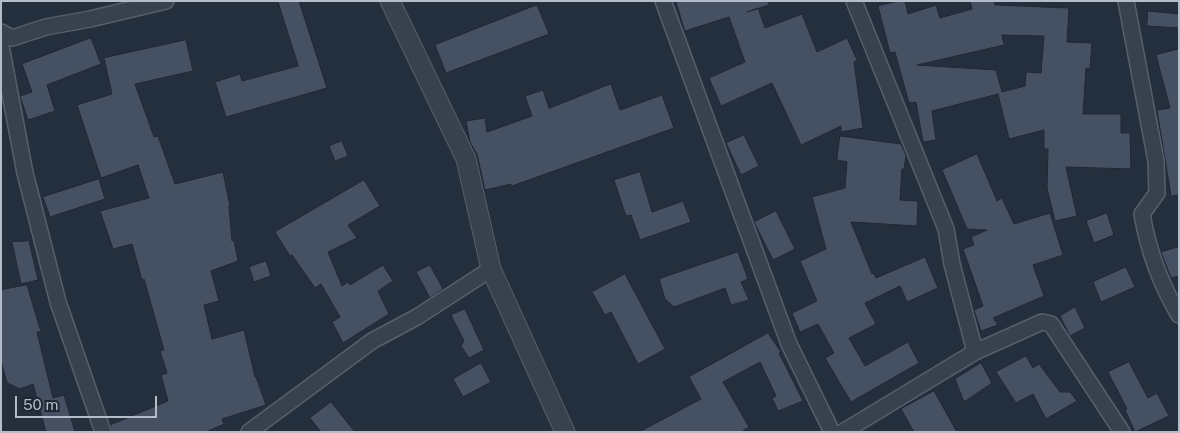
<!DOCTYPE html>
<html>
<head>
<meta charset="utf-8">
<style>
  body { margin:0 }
  #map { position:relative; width:1180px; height:433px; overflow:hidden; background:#242f3e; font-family:"Public Sans",sans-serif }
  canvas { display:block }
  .frame { position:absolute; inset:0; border:2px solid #b4bcc9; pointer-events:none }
  .scale { position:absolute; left:15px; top:396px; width:142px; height:22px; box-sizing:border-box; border:2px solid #b4bcc9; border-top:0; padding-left:6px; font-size:15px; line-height:18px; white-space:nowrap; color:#b4bcc9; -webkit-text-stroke:4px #1d2633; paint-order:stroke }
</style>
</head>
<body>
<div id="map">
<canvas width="1180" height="433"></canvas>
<div class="frame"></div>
<div class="scale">50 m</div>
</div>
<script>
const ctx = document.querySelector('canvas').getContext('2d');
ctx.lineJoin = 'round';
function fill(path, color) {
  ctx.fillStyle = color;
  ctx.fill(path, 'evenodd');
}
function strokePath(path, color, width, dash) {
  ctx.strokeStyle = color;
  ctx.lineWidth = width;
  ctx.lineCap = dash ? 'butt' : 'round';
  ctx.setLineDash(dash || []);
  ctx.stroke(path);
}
const building = new Path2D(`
  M 278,1 L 299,1 L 327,88 L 226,117 L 215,82 L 240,74 L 242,81 L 298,66 Z
  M 676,1 L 768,1 L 769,5 L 747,12 L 758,8 L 765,28 L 802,14 L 817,52 L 847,38 L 857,60 L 854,62 L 863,128 L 841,132 L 841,126 L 801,145 L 772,83 L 721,106 L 709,78 L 745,62 L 729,17 L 685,31 Z
  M 899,1 L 905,1 L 908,14 L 936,5 L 940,18 L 972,9 L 970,1 L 994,1 L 995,5 L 1069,8 L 1067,42 L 1092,43 L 1090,69 L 1086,68 L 1083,114 L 1121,114 L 1121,133 L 1130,133 L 1131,169 L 1066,167 L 1077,216 L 1055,221 L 1047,188 L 1048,149 L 1044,149 L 1044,130 L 1009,139 L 998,94 L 932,111 L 936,140 L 923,142 L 916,102 L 909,103 L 895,52 L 890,53 L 878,6 ZM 1002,35 L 1044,36 L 1041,73 L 1026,72 L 1025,86 L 1002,92 L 996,70 L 917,65 L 1004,45 Z
  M 537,5 L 549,34 L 446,73 L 435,45 Z
  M 1148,11 L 1179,14 L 1179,28 L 1147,26 Z
  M 91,38 L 101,64 L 47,85 L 55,111 L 28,120 L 20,96 L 32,92 L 22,64 Z
  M 186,40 L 193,71 L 135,84 L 154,137 L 158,136 L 175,184 L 223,172 L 230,206 L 229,206 L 232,241 L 234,240 L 238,261 L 211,271 L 219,301 L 204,305 L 212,339 L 244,330 L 255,377 L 256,377 L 266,405 L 222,419 L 224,424 L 206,432 L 112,432 L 110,425 L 168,401 L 161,375 L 167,373 L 160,351 L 164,350 L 144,279 L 142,280 L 132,244 L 113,249 L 100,211 L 149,198 L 138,165 L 101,178 L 77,105 L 112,94 L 104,58 Z
  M 1179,49 L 1179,195 L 1171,196 L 1157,110 L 1170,108 L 1156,55 Z
  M 611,84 L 620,110 L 662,95 L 674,128 L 512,186 L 511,184 L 485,190 L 477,154 L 470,142 L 466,121 L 485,118 L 487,132 L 532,116 L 525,96 L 543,90 L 549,108 Z
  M 744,135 L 759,166 L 741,175 L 726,143 Z
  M 840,136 L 901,144 L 906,155 L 904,169 L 902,169 L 900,200 L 918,201 L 917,226 L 851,222 L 872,274 L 874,273 L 876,278 L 925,257 L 938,288 L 907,302 L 900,286 L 865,303 L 876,324 L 849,338 L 865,366 L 908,342 L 919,363 L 851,402 L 825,358 L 834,353 L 818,324 L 800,332 L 792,313 L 817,301 L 800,261 L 826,249 L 812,197 L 845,188 L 847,162 L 837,160 Z
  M 342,141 L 348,156 L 335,161 L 329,146 Z
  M 977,154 L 997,201 L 1002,198 L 1014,224 L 1050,213 L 1063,255 L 1033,265 L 1044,296 L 993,318 L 998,325 L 981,331 L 974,310 L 983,306 L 963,249 L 974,245 L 971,237 L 987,230 L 967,229 L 942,170 Z
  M 640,172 L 652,212 L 683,201 L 691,222 L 640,240 L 631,215 L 626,216 L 614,180 Z
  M 99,179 L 105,199 L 50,217 L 43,197 Z
  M 364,180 L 380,206 L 348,225 L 357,238 L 328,252 L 342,286 L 348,282 L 350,285 L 383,265 L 393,281 L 378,291 L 389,314 L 343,343 L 332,322 L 340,317 L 321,284 L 315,288 L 292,255 L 290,256 L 275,232 Z
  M 776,211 L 795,249 L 773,260 L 754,222 Z
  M 1107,213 L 1114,235 L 1094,243 L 1086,221 Z
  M 29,241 L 38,280 L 21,284 L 12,242 Z
  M 1179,247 L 1179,276 L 1171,278 L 1161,252 Z
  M 738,252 L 748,279 L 741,282 L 749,300 L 731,305 L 725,288 L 674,307 L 665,299 L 659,279 Z
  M 266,261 L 271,276 L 254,282 L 249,267 Z
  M 430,265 L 443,289 L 430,298 L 416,272 Z
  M 1126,267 L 1135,287 L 1101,302 L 1093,282 Z
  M 625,274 L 665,349 L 638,364 L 611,312 L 605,315 L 592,292 Z
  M 27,285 L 41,332 L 37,332 L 53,398 L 64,395 L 75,432 L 46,432 L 33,384 L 20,389 L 7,383 L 1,361 L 1,290 Z
  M 1075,307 L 1085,328 L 1070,336 L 1060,316 Z
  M 465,309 L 484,350 L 469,358 L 461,346 L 464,341 L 451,315 Z
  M 768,333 L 781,352 L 779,353 L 803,401 L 778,411 L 772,398 L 776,396 L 760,362 L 723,382 L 749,427 L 741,432 L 639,432 L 701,399 L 689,377 Z
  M 1026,356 L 1033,368 L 1039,364 L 1060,392 L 1070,392 L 1077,401 L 1046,419 L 1033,394 L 1016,403 L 996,372 Z
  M 1129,362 L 1148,398 L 1157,393 L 1169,416 L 1135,432 L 1125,410 L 1127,409 L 1108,372 Z
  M 481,363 L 491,382 L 463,397 L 453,379 Z
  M 981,363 L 992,383 L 964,402 L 955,379 Z
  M 934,391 L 957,432 L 914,432 L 901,409 Z
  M 331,402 L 355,432 L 321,432 L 310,418 Z`);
fill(building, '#455162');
strokePath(building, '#1f2835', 1);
const minor = new Path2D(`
  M 663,1 L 789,344 L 832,432
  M 854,1 L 946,229 L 952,264 L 975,352
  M 1126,1 L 1156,161 L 1157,193 L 1142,214 C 1148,249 1161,285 1179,315
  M 1,32 L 12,38 L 46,27 L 90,19 L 166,1
  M 1,46 L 25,173 L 58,302 L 103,432
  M 249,432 L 372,341 L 417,317 L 491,269
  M 843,432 L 975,352 L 1042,322 L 1051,324 L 1122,432`);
const tertiary = new Path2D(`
  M 390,1 L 466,159 L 491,269 L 565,432`);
strokePath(minor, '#565f6c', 18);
strokePath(tertiary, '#565f6c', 21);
strokePath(minor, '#38414e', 15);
strokePath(tertiary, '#38414e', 19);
</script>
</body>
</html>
